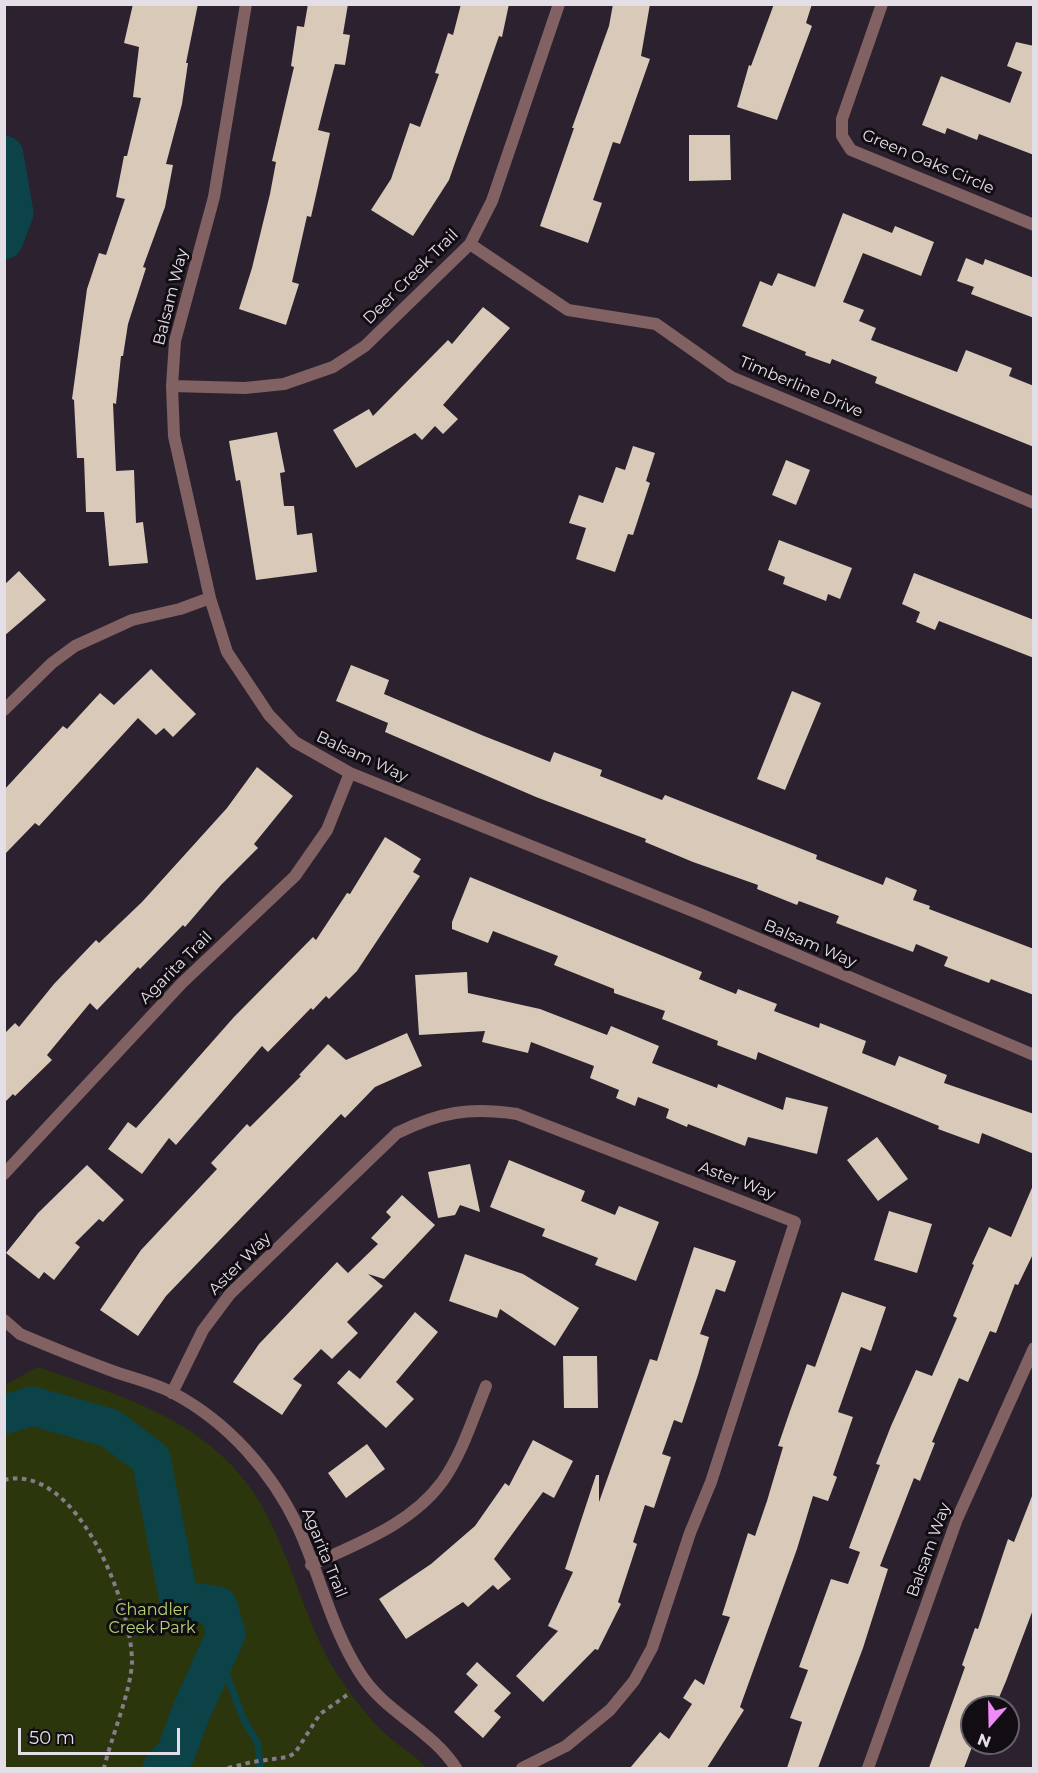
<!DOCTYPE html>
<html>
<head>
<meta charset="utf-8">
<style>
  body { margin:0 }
  #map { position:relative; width:1038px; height:1773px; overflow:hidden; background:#2b212f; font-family:Montserrat,sans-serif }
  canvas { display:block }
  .frame { position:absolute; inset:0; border:6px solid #e4dee7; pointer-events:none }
  .north { position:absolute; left:960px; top:1695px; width:60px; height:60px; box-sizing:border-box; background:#110d13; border:2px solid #656168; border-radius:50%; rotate:200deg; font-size:16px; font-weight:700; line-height:24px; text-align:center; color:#e4dee7 }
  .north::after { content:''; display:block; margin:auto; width:21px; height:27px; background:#ef8bf6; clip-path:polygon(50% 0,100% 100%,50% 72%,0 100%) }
  .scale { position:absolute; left:18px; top:1728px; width:162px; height:27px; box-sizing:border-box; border:3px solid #e4dee7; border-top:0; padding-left:8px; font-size:18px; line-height:21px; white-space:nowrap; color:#e4dee7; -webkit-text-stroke:4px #110d13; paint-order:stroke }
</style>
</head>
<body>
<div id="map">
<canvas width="1038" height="1773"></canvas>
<div class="frame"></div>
<div class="north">N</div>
<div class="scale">50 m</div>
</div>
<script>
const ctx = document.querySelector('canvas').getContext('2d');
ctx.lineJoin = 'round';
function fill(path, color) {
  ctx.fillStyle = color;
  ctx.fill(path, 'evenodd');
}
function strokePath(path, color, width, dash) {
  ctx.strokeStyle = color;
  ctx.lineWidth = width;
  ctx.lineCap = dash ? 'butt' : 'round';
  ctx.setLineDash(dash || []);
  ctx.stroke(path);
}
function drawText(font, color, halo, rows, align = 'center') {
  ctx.font = font + ' Montserrat,sans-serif';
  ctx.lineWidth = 6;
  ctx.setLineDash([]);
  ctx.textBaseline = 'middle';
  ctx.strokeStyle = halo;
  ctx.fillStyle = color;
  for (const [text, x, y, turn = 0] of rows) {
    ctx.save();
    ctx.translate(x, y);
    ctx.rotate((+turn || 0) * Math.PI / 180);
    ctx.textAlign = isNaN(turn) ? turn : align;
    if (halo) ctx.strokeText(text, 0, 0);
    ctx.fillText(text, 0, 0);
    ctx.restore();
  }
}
fill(new Path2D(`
  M 38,1367 C 128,1399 219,1422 267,1515 C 292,1563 307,1624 334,1669 C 349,1693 367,1717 388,1736 C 399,1747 416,1755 426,1768 L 5,1768 L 5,1385 Z`), '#2b360d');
strokePath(new Path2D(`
  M 218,1652 L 243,1718 L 258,1744 L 260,1768`), '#0b4349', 7);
strokePath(new Path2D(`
  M 4,155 L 14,213 L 4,240
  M 4,1415 L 32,1406 L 110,1428 L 151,1459 L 179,1600 L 218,1606 L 226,1634 L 189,1717 L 176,1753 L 162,1768`), '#0b4349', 39);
fill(new Path2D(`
  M 133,4 L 198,4 L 186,63 L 188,63 L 182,104 L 166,164 L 173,165 L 165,207 L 143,267 L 146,268 L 128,324 L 123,356 L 121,356 L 116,404 L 113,403 L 116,471 L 134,470 L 136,523 L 143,522 L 148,563 L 109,566 L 104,512 L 86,512 L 84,458 L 77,458 L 74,400 L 72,399 L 87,289 L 99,253 L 106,255 L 125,199 L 116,197 L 124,156 L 127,156 L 141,98 L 133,97 L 139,47 L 124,43 Z
  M 308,4 L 348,4 L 343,34 L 350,35 L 345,65 L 335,64 L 318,130 L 330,133 L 311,217 L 307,216 L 292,282 L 299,284 L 286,325 L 239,309 L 252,268 L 270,194 L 276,162 L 272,161 L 294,67 L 291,66 L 297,26 L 304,27 Z
  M 461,4 L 509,4 L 502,37 L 499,36 L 449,180 L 413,236 L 371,210 L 391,179 L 410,123 L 420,127 L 439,74 L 435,73 L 448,33 L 453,35 Z
  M 613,4 L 650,4 L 641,56 L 650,59 L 620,144 L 613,142 L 593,200 L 602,203 L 588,243 L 540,226 L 574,128 L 572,128 L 609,26 Z
  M 774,4 L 812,4 L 806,23 L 812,26 L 777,120 L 737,107 L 749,65 L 751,66 Z
  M 1016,42 L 1034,46 L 1034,155 L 979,134 L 977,140 L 947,128 L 945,134 L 922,125 L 941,76 L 1010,103 L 1022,72 L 1007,66 Z
  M 689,135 L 730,135 L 731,180 L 689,181 Z
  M 843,213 L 892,233 L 895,226 L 934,242 L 921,276 L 863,253 L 843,302 L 864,310 L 859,321 L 876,328 L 871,340 L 957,372 L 966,350 L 1012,368 L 1009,376 L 1034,386 L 1034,447 L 875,383 L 877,377 L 832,359 L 830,364 L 805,355 L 806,352 L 742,326 L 760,281 L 772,286 L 778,273 L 815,287 Z
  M 966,258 L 983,265 L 985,259 L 1034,278 L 1034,318 L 971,294 L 974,287 L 957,281 Z
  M 483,307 L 510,328 L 443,405 L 458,419 L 443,434 L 435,426 L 422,440 L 415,433 L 356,468 L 333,430 L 369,409 L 373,416 L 448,340 L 452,344 Z
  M 277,432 L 285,472 L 280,473 L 284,506 L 294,506 L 297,535 L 312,533 L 317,572 L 256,580 L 240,480 L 236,481 L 229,441 Z
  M 633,446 L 655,453 L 646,481 L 650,483 L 633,535 L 628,534 L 615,572 L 576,559 L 586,528 L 569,523 L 579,495 L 603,503 L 616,467 L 625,470 Z
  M 786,460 L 810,470 L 796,505 L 772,495 Z
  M 779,540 L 852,568 L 840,599 L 828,594 L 826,601 L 783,584 L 785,577 L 768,570 Z
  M 19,571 L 46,600 L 4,636 L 4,585 Z
  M 914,573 L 1034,620 L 1034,658 L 939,621 L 935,630 L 916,622 L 920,612 L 902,604 Z
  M 351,665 L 389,680 L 384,694 L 484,736 L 550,762 L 554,752 L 602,770 L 600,776 L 662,800 L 665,795 L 817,855 L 816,859 L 883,885 L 886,877 L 917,890 L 913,900 L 930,906 L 929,909 L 1034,949 L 1034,995 L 991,979 L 989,983 L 944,966 L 948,957 L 916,944 L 913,952 L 836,923 L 839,916 L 799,901 L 797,905 L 757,889 L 758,885 L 693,862 L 645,842 L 646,839 L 536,797 L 385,732 L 388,723 L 336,701 Z
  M 151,669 L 196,714 L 173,737 L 164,728 L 156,735 L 138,718 L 39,826 L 35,823 L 4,855 L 4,790 L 63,726 L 67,729 L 100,693 L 114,705 Z
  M 792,691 L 821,703 L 785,790 L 757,779 Z
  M 257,767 L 293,796 L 254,844 L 258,848 L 221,885 L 185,927 L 183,925 L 140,969 L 138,967 L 97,1010 L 90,1003 L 47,1055 L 52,1060 L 15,1096 L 13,1094 L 4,1103 L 4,1034 L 15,1023 L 19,1027 L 54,984 L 96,940 L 99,943 L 142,902 L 227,808 Z
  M 385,837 L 421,859 L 413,872 L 420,876 L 357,971 L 329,999 L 326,996 L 313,1010 L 311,1008 L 268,1052 L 262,1046 L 176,1145 L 169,1138 L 142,1174 L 108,1149 L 128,1122 L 136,1128 L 234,1017 L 313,937 L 316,940 L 347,893 L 350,894 Z
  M 470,877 L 702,972 L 699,979 L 736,994 L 738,989 L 777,1004 L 774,1011 L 819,1028 L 820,1023 L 866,1041 L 862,1053 L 895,1066 L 899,1056 L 947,1075 L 944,1083 L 1034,1114 L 1034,1154 L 982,1133 L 979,1144 L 938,1129 L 939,1126 L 758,1052 L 756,1060 L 717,1045 L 718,1041 L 662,1019 L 665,1011 L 614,993 L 614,989 L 554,965 L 558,956 L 493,931 L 488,943 L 452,929 L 452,922 Z
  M 467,972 L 468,993 L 540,1009 L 607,1035 L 611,1026 L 659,1046 L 652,1063 L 717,1088 L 718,1084 L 783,1110 L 786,1097 L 828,1107 L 817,1154 L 748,1137 L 745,1146 L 688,1124 L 687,1127 L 666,1118 L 669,1109 L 638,1097 L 635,1106 L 616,1098 L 619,1090 L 590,1078 L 594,1066 L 531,1042 L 528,1053 L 482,1042 L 485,1031 L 419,1035 L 415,975 Z
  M 407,1033 L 422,1066 L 375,1087 L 345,1118 L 341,1114 L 166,1296 L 138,1336 L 100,1310 L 141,1250 L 217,1169 L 211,1163 L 247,1124 L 250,1127 L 301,1076 L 299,1075 L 328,1044 L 346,1060 Z
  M 877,1137 L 908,1179 L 878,1201 L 847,1160 Z
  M 509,1160 L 585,1191 L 581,1201 L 615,1215 L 619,1206 L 659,1222 L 636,1281 L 595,1265 L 598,1258 L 542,1236 L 545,1229 L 490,1207 Z
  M 470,1164 L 480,1212 L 460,1205 L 455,1215 L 438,1218 L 428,1172 Z
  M 87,1165 L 124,1200 L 103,1222 L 99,1219 L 75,1243 L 80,1247 L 54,1280 L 44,1272 L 39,1279 L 6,1253 L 38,1213 Z
  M 1034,1183 L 1034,1252 L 1018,1285 L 1015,1284 L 996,1333 L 990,1331 L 968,1382 L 959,1378 L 932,1442 L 935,1443 L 920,1481 L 914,1478 L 880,1566 L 888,1569 L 863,1648 L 818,1768 L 787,1768 L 802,1722 L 790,1718 L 808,1670 L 799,1667 L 831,1579 L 848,1584 L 860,1552 L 849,1548 L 880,1465 L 876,1464 L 891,1426 L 916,1370 L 932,1376 L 957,1318 L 953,1316 L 974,1265 L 972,1264 L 989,1227 L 1011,1237 Z
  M 402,1195 L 435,1225 L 384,1279 L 368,1274 L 383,1286 L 347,1322 L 358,1333 L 332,1359 L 321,1349 L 293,1379 L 302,1385 L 282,1415 L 233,1382 L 259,1344 L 337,1262 L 348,1273 L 378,1244 L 371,1238 L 391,1217 L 386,1212 Z
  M 889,1211 L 932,1224 L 917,1273 L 874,1260 Z
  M 694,1247 L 736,1261 L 725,1292 L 716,1289 L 700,1334 L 709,1337 L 698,1375 L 682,1423 L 674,1420 L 662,1454 L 671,1457 L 654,1508 L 645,1505 L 633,1542 L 637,1544 L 618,1602 L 621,1604 L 598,1650 L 595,1649 L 543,1702 L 516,1676 L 558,1631 L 548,1626 L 573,1572 L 565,1569 L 596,1475 L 599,1475 L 599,1502 L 650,1359 L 657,1361 Z
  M 465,1254 L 523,1274 L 579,1308 L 555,1346 L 500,1309 L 497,1318 L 449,1301 Z
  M 842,1292 L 886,1307 L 871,1351 L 861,1347 L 838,1412 L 853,1417 L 833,1475 L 837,1477 L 828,1501 L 813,1496 L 797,1549 L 740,1707 L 744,1710 L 707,1768 L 630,1768 L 660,1732 L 669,1739 L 692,1704 L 683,1698 L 695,1679 L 704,1685 L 730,1617 L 722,1615 L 748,1533 L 755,1536 L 767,1501 L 783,1447 L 778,1446 L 790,1411 L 807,1364 L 815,1367 Z
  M 415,1312 L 438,1332 L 396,1382 L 414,1399 L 386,1428 L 337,1383 L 349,1370 L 360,1379 Z
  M 563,1356 L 597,1356 L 598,1408 L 564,1408 Z
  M 533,1440 L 573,1461 L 554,1498 L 543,1492 L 494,1559 L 511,1579 L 498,1590 L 493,1585 L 468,1607 L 463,1602 L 406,1639 L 379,1599 L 431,1564 L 475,1526 L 505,1483 L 509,1486 Z
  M 367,1444 L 385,1469 L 346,1498 L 328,1473 Z
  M 1032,1496 L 1034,1607 L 1006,1681 L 995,1707 L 972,1707 L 972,1747 L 964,1768 L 929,1768 L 965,1667 L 962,1665 L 975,1628 L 978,1629 L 1008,1539 L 1014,1542 Z
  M 477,1662 L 511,1693 L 494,1711 L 501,1717 L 483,1738 L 454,1712 L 478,1685 L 466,1674 Z`), '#d9c9b8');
strokePath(new Path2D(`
  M 4,1480 C 77,1462 132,1605 132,1662 C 131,1691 111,1738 104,1768
  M 228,1768 L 252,1762 L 288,1757 L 295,1753 L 320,1714 L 347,1695`), '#847c88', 4, [4.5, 4.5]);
strokePath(new Path2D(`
  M 246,4 L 214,197 L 175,341 L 172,386 L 174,436 L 210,598 L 227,652 L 269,715 L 295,742 L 350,773 L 700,914 L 1034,1055
  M 882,4 L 842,119 L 842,136 L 851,150 L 1034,225
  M 470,244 L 568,310 L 656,324 L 731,377 L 1034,503
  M 172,386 L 245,388 L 284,384 L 333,367 L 365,346 L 470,244 L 492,201 L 559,4
  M 4,710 L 52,663 L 75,646 L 132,620 L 180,609 L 210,598
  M 4,1174 L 182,983 L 295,876 L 327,830 L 350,773
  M 4,1320 L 20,1334 C 53,1348 85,1361 118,1373 C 136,1379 156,1384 173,1393 C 228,1422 272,1472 298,1527 C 320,1575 331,1628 360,1673 C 384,1712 431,1729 456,1768
  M 172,1393 L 203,1330 L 230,1294 L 397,1133 C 440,1112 469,1107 517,1114 L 795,1222 L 711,1482 L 690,1533 L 652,1648 L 634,1681 L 610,1710 L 566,1746 L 522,1768
  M 311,1565 C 358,1543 410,1525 442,1482 C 462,1454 473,1418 486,1386
  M 868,1768 L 957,1519 L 1034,1348`), '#816161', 12);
drawText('16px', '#e4dee7', '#110d13', [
  ["Green Oaks Circle",928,162,23],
  ["Deer Creek Trail",411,277,-45],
  ["Balsam Way",171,297,-76],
  ["Timberline Drive",801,387,23],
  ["Balsam Way",362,757,25],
  ["Balsam Way",810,944,23],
  ["Agarita Trail",176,968,-45],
  ["Aster Way",737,1181,21],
  ["Aster Way",240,1264,-45],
  ["Balsam Way",929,1550,-70],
  ["Agarita Trail",324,1553,68]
]);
drawText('16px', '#b6d378', '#110d13', [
  ["Chandler",152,1610],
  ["Creek Park",152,1628]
]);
</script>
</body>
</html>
